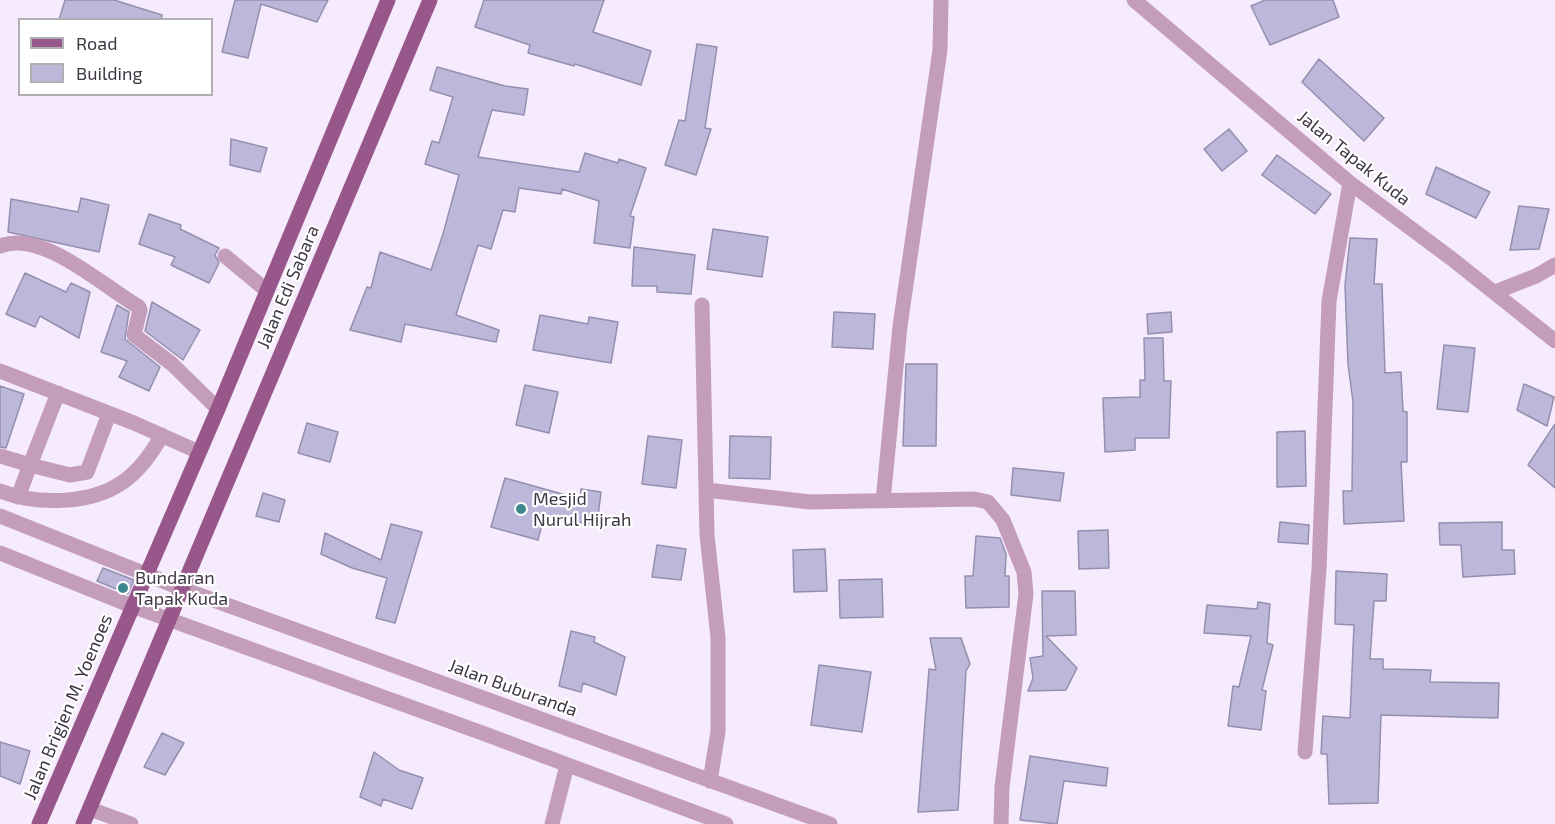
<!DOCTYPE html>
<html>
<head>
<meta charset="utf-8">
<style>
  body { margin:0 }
  #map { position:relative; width:1555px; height:824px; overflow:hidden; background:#f6eafd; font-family:"Exo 2",sans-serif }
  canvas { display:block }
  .legend { position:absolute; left:18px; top:18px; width:195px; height:78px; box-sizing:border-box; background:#fff; border:2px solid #b2afb4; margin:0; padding:8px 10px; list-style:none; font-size:18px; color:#3f3743 }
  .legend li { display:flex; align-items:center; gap:12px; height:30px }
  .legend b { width:30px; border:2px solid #b2afb4 }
</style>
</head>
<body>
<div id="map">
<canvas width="1555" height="824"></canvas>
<ul class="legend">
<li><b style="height:8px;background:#98578b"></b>Road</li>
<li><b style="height:16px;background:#bdb8da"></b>Building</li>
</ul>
</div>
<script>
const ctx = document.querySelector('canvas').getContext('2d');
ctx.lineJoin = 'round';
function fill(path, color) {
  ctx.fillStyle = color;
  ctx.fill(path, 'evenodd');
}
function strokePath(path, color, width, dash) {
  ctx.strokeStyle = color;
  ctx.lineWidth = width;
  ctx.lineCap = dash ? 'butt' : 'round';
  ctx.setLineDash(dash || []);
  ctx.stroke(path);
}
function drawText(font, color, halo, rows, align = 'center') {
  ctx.font = font + ' "Exo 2",sans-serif';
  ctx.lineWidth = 4.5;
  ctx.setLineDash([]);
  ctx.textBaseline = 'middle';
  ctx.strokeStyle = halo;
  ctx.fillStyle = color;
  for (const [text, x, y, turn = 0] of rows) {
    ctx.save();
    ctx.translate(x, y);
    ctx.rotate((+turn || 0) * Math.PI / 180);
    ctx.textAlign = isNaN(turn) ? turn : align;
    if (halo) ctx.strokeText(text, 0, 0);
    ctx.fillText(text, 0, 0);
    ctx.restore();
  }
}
const building = new Path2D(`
  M 65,0 L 114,0 L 162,15 L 161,20 L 59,20 Z
  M 235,0 L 328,0 L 317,22 L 261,4 L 248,58 L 222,52 Z
  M 484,0 L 604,0 L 593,32 L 651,51 L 641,85 L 575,64 L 574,66 L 528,53 L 530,45 L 475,27 Z
  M 1265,0 L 1333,0 L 1339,17 L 1270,45 L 1251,6 Z
  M 697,44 L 717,47 L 705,128 L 711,129 L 696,175 L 665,165 L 679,120 L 685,121 Z
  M 1319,59 L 1384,118 L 1364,141 L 1302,82 Z
  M 437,67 L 505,86 L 528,89 L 524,115 L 492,110 L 478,157 L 579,172 L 585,153 L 618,163 L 619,159 L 646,168 L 630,216 L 634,217 L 630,248 L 594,243 L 599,201 L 562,189 L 561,194 L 519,188 L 515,212 L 503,210 L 491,249 L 478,245 L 456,315 L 499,330 L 496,342 L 405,324 L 401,342 L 350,330 L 367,287 L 371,288 L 380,252 L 431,270 L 443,234 L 459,175 L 425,164 L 432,141 L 439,143 L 453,97 L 430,90 Z
  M 1229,129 L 1247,151 L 1222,171 L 1204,149 Z
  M 231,139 L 267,148 L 260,172 L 230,165 Z
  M 1277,155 L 1331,194 L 1315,214 L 1262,175 Z
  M 1436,167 L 1490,192 L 1476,218 L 1426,194 Z
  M 81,198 L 109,205 L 99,252 L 8,232 L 11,199 L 78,212 Z
  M 1519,206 L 1549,209 L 1539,249 L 1510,250 Z
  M 149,214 L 181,225 L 180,229 L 219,248 L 215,255 L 219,263 L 209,283 L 171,265 L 175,257 L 139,244 Z
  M 713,229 L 768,237 L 762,277 L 707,269 Z
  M 1350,238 L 1377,239 L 1374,284 L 1382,284 L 1385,373 L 1401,372 L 1403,411 L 1407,412 L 1407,462 L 1401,462 L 1404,521 L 1344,524 L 1343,491 L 1352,491 L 1353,402 L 1348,364 L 1345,285 Z
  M 634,247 L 695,255 L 691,294 L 657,292 L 657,286 L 632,286 Z
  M 25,273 L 66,292 L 71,283 L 90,292 L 79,338 L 40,316 L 35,327 L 6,314 Z
  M 152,302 L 200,330 L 183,360 L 145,331 Z
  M 117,305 L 129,312 L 125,339 L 160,367 L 149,391 L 119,377 L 127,361 L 101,352 Z
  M 834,312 L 875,314 L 873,349 L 832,347 Z
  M 1171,312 L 1172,332 L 1148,334 L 1147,314 Z
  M 540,315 L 588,324 L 589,317 L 618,322 L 611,363 L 533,350 Z
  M 1144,338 L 1163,338 L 1164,381 L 1171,381 L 1169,438 L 1135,438 L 1135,450 L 1105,452 L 1103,398 L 1140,397 L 1140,380 L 1145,380 Z
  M 1444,345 L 1475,348 L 1468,412 L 1437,409 Z
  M 906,364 L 937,364 L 936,446 L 903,446 Z
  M 1524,384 L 1554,397 L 1547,426 L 1517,410 Z
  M 525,385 L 558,392 L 549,433 L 516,425 Z
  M 0,386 L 24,394 L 6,448 L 0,447 Z
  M 307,423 L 338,432 L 330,462 L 298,453 Z
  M 1555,424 L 1555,488 L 1528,465 Z
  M 1305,431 L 1306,486 L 1277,487 L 1277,432 Z
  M 648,436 L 682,440 L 676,488 L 642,484 Z
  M 730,436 L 771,437 L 770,479 L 729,478 Z
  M 1013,468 L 1064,473 L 1060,501 L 1011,495 Z
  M 505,478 L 580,499 L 581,489 L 601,492 L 597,525 L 544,517 L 538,540 L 491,527 Z
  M 263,493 L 285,500 L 279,522 L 256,516 Z
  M 1280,522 L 1309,525 L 1308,544 L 1278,542 Z
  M 1502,522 L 1502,550 L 1514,550 L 1515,574 L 1463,577 L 1461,545 L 1440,545 L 1439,523 Z
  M 391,524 L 422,532 L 395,623 L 376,618 L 387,578 L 352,568 L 321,554 L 325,533 L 381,560 Z
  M 1108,530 L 1109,568 L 1079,569 L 1078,531 Z
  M 976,536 L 1000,538 L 1006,554 L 1005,576 L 1009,576 L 1009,607 L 966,608 L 965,576 L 973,576 Z
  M 657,545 L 686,549 L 681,580 L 652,577 Z
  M 825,549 L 827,591 L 794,592 L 793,550 Z
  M 103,568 L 134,580 L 128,594 L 97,581 Z
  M 1336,571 L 1387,574 L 1386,601 L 1374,601 L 1370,659 L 1383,659 L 1383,669 L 1431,670 L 1430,682 L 1499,683 L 1498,718 L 1381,715 L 1378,803 L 1329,804 L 1327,754 L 1321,754 L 1323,716 L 1350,718 L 1354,625 L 1335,624 Z
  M 882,579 L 883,617 L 840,618 L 839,580 Z
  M 1042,591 L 1075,591 L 1076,635 L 1046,636 L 1077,668 L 1066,690 L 1028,691 L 1033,678 L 1030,658 L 1043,656 Z
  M 1258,602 L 1270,604 L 1267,643 L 1273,645 L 1262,690 L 1266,691 L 1261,730 L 1228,726 L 1233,686 L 1239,687 L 1251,636 L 1204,633 L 1207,605 L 1257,609 Z
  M 571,631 L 595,637 L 594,642 L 625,657 L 616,695 L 583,683 L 581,692 L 559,686 Z
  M 930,638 L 961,638 L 970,664 L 966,671 L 958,810 L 918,812 L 929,669 L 936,670 Z
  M 819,665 L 871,672 L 862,732 L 811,725 Z
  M 162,733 L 184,743 L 165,775 L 144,767 Z
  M 0,742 L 30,751 L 20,784 L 0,776 Z
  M 374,752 L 399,770 L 423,778 L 412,809 L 383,799 L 381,806 L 360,797 Z
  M 1030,756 L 1108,768 L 1106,786 L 1064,781 L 1057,824 L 1020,820 Z`);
fill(building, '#bdb8da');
strokePath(building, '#948fb0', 1.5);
strokePath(new Path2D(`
  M 1134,0 L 1350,183 L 1452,259 L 1555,341
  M 0,246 C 42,229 104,287 139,307 L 140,310 L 134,335 L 172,364 L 218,409
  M 225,256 L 266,290
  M 1495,292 L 1536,276 L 1555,265
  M 702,305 L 707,535 L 718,638 L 718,732 L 710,781
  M 0,371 L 134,423 L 199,452
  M 58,393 L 30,465 L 70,475 L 87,472 L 109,414
  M 0,456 L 30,465 L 18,497
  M 706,490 L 810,502 L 974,499 L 988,502 L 1003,520 L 1024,572 L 1026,594 L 1002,787 L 1001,824
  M 0,491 C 36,505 90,505 123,482 C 140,470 152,453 162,435
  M 883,501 L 900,326 L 940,50 L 941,0
  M 0,516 L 183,589 L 830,824
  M 0,553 L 132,606 L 485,734 L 726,824
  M 1305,752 L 1319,569 L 1329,301 L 1350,183
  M 90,809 L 131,824
  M 552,824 L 567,765`), '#c39db9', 15);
strokePath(new Path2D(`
  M 39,824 L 218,409 L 388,0
  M 83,824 L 430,0`), '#98578b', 15);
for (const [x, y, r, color] of [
  [521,509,6,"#3f878e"],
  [123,588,6,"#3f878e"]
]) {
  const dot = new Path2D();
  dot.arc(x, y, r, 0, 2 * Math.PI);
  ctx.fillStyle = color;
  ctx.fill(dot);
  strokePath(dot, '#fff', 2);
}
drawText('18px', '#3f3743', '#fff', [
  ["Jalan Tapak Kuda",1354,158,39],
  ["Jalan Edi Sabara",288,287,-67],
  ["Jalan Buburanda",513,688,20],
  ["Jalan Brigjen M. Yoenoes",68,707,-67]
]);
drawText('18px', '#3f3743', '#fff', [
  ["Mesjid",533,499],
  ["Nurul Hijrah",533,520],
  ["Bundaran",135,578],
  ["Tapak Kuda",135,599]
], 'left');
</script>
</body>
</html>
